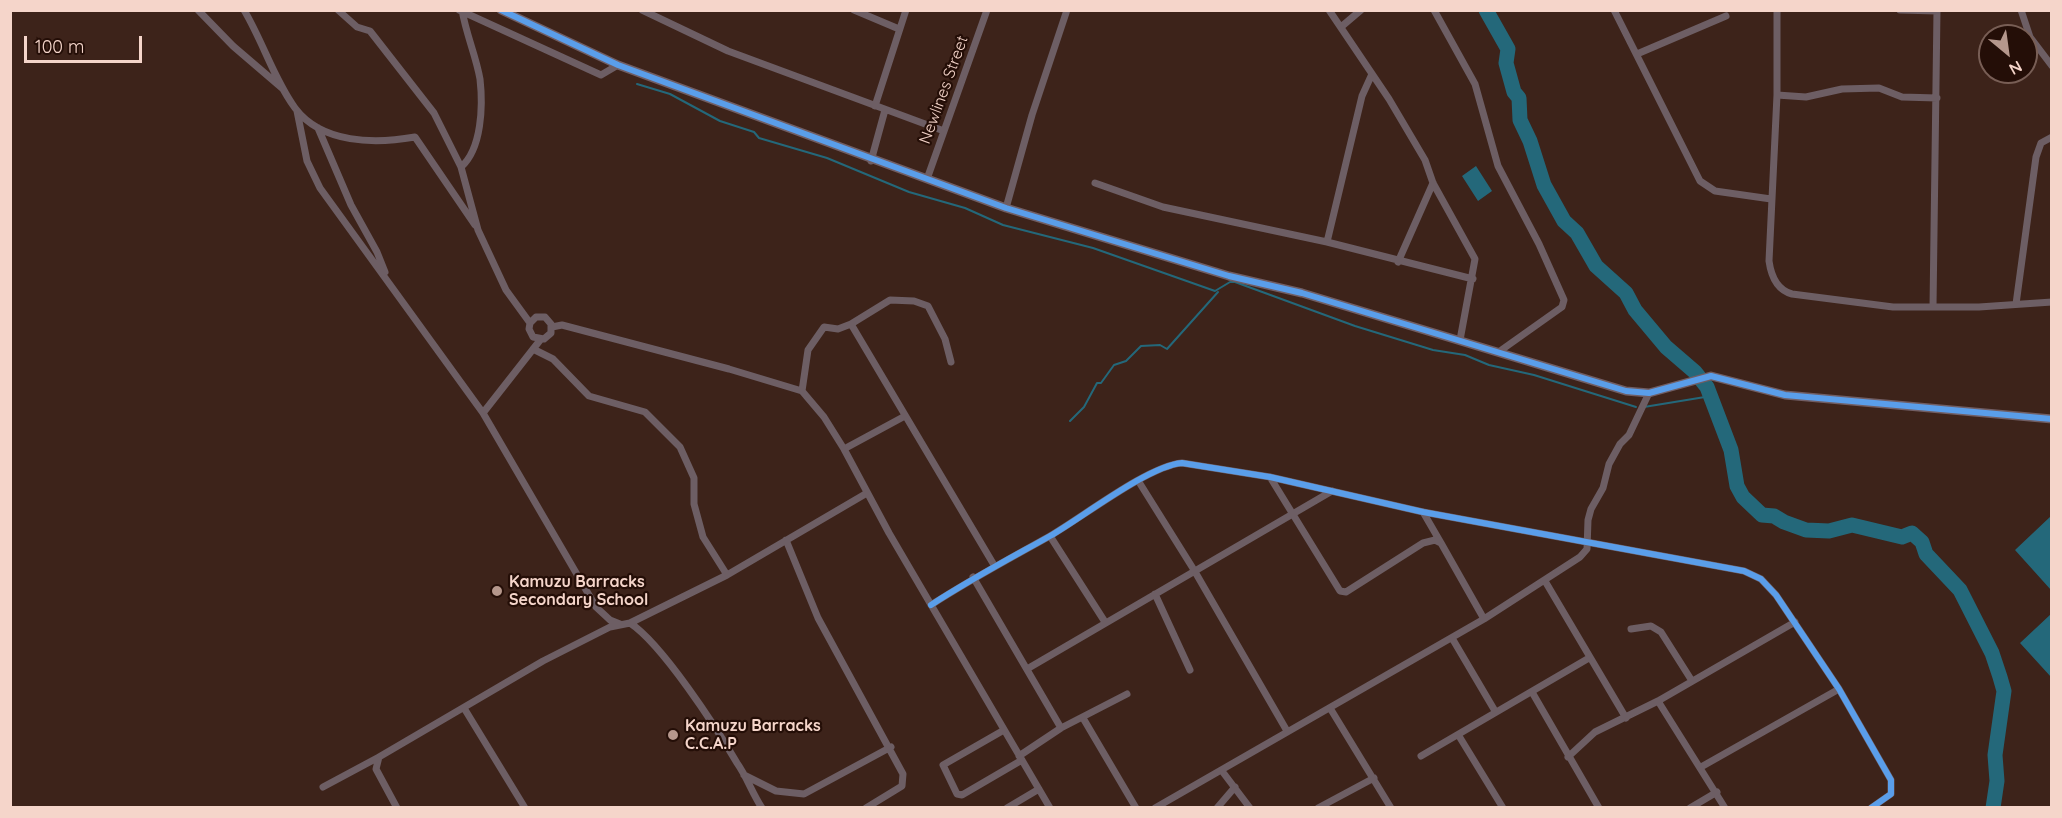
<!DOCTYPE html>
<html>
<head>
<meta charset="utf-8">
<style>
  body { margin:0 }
  #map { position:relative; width:2062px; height:818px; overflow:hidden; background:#3d231a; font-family:Quicksand,sans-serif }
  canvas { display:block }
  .frame { position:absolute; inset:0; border:12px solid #f5d5ca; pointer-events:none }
  .north { position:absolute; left:1978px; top:24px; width:60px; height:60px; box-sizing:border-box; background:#240e07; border:2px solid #785e55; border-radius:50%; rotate:151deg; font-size:16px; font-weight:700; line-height:24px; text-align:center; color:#f5d5ca }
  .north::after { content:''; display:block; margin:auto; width:21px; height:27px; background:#b5978c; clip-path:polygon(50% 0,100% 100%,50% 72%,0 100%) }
  .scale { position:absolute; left:24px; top:36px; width:118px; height:27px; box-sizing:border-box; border:3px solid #f5d5ca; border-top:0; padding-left:8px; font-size:18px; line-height:21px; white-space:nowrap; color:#f5d5ca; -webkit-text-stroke:4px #240e07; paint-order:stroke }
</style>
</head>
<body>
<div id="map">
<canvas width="2062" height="818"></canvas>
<div class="frame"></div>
<div class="north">N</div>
<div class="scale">100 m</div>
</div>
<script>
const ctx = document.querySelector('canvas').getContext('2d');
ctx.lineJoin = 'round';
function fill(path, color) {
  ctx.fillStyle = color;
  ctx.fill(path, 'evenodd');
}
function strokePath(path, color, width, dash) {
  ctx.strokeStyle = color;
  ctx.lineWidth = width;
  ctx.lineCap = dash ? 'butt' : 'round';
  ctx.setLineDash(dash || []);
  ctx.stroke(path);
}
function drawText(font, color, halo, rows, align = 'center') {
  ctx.font = font + ' Quicksand,sans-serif';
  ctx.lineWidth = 4.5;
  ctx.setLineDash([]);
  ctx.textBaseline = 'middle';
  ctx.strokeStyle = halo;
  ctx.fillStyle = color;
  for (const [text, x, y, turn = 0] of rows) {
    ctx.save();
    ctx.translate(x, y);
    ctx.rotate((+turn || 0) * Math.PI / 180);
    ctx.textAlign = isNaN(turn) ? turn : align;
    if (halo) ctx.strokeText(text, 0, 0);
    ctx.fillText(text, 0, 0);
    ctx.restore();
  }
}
fill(new Path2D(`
  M 1476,166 L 1492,191 L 1478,201 L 1462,176 Z
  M 2051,516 L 2051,590 L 2015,550 Z
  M 2051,614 L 2051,677 L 2020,643 Z`), '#24687a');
strokePath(new Path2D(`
  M 637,84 L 670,94 L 720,121 L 754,132 L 759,138 L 827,158 L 909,192 L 965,208 L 1003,225 L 1093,248 L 1215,291 L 1230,282 L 1235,282 L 1355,326 L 1433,350 L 1465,355 L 1489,365 L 1534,375 L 1636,407
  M 1644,407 L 1711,396
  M 1070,421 L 1084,407 L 1097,383 L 1101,383 L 1114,365 L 1126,361 L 1141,346 L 1160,345 L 1167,349 L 1218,292`), '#24687a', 2);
strokePath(new Path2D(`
  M 1486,10 L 1508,49 L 1506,63 L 1514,92 L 1519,98 L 1520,120 L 1530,141 L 1544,185 L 1564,221 L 1577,233 L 1596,266 L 1626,293 L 1635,310 L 1666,347 L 1695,372 L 1707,387 L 1731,450 L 1737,486 L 1743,497 L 1762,515 L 1774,516 L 1784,522 L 1806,530 L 1829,531 L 1852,525 L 1902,537 L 1912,533 L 1922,542 L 1926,554 L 1960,590 L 1992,653 L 2000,677 L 2004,691 L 1995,755 L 1997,781 L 1993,808`), '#24687a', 15);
strokePath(new Path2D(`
  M 198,10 L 233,46 L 282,88
  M 244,10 C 263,42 274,79 295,108 C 322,144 375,144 415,137 L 475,225
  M 338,10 L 357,27 L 370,31 L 434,113 L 461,167 L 478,230 L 506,290 L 530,323 L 529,329 L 533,337 L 544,339 L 551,333 L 551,324 L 545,317 L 536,317 L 530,323
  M 459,10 L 601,75 L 618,65
  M 642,10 L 728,51 L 944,131
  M 854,10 L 899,29
  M 1329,10 L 1389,99 L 1425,160 L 1433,183 L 1475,259 L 1460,340
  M 1434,10 L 1475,84 L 1498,166 L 1539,244 L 1564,300 L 1562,307 L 1500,351
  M 1614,10 L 1700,181 L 1715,191 L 1771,199
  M 1777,10 L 1777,95 L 1769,261 C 1771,275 1777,290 1792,294 L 1893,307 L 1979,307 L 2052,302
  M 1900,10 L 1937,11
  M 2021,10 L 2030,37 L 2052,66
  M 1341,27 L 1361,10
  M 1637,54 L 1726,16
  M 1777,95 L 1806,97 L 1842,89 L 1879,88 L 1902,97 L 1937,98
  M 875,106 L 906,10
  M 297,111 L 307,161 L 320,188 L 483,413 L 596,607 L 610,620 L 620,624
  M 318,128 L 351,205 L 377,252 L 385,272
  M 871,161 L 885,110
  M 461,167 C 482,149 483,105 480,79 C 476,56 466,34 462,10
  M 927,179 L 987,10
  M 1095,183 L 1163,207 L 1327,242 L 1473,279
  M 1006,208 L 1032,115 L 1067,10
  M 1327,242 L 1362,96 L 1372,74
  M 1398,262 L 1433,183
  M 2016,304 L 2036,157 L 2041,143 L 2052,137
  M 1933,307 L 1937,10
  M 851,324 L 994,565
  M 552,327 L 562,325 L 729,369 L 802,391 L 824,417 L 844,449 L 889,533 L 1050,808
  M 533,349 L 553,359 L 589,396 L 645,412 L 680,447 L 694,478 L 694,504 L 703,537 L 727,575
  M 802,391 L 808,350 L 824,327 L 838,329 L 851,324 L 890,300 L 914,301 L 928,306 L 945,339 L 951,362
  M 483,413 L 541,339
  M 844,449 L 905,416
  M 1270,477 L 1340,591 L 1346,592 L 1423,543 L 1435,540 L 1441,543 L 1484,619
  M 1139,482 L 1194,570 L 1287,731
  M 1423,512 L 1441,543
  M 1050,536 L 1105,622
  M 786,540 L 818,618 L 903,774 L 902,786 L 866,808
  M 973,577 L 1061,728
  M 1545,581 L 1626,718
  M 1155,594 L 1190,670
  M 931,605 C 971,579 1009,559 1050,536 C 1083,517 1148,466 1182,463 L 1270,477 L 1423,512 L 1744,571 L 1761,579 L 1776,595 L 1839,689 L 1891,780 L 1891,794 L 1871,808
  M 630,623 L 727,575 L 867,493
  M 1631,629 L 1651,626 L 1661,632 L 1692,681
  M 1452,638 L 1495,711
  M 1027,669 L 1332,491
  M 1532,692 L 1599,808
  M 1658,701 L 1725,808
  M 464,708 L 525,808
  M 1330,708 L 1391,808
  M 1083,718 L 1136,808
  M 1004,730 L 943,765 L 957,794 L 962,795 L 1022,760
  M 1459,736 L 1503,808
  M 1019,756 L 1061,728 L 1127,694
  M 1421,756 L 1589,658
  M 1568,757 L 1595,732 L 1658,701 L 1795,622
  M 1701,767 L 1839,689
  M 1222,771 L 1250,808
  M 744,775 L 776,791 L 804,794 L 891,747
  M 323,787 L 379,757
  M 397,808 L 376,769 L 379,757 L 543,661 L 610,627 L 630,623 C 662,644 716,727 737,763 C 747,777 752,793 762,808
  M 1007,808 L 1039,789
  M 1155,808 L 1484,619 L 1580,557 L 1587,549 L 1588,520 L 1591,509 L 1603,488 L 1609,464 L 1620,444 L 1629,435 L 1649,393
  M 1217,808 L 1235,787
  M 1318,808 L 1374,778
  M 1690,808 L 1717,792`), '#6d5e64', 7);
strokePath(new Path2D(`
  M 501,10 L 618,65 L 1006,208 L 1229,276 L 1302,293 L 1626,391 L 1649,393 L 1711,376 L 1785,395 L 2052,419`), '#715e64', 9);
strokePath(new Path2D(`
  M 501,10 L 618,65 L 1006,208 L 1229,276 L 1302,293 L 1626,391 L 1649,393 L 1711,376 L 1785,395 L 2052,419
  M 931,605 C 971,579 1009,559 1050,536 C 1083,517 1148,466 1182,463 L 1270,477 L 1423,512 L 1744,571 L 1761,579 L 1776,595 L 1839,689 L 1891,780 L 1891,794 L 1871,808`), '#5a9eea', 6);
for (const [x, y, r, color] of [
  [497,591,6,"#b5978c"],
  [673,735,6,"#b5978c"]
]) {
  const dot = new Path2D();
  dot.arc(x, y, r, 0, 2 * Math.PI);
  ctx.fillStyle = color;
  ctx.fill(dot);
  strokePath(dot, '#240e07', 2);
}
drawText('16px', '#f5d5ca', '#240e07', [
  ["Newlines Street",944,90,-70]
]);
drawText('bold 16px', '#f5d5ca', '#240e07', [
  ["Kamuzu Barracks",509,582],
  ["Secondary School",509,600],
  ["Kamuzu Barracks",685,726],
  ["C.C.A.P",685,744]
], 'left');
</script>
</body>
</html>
